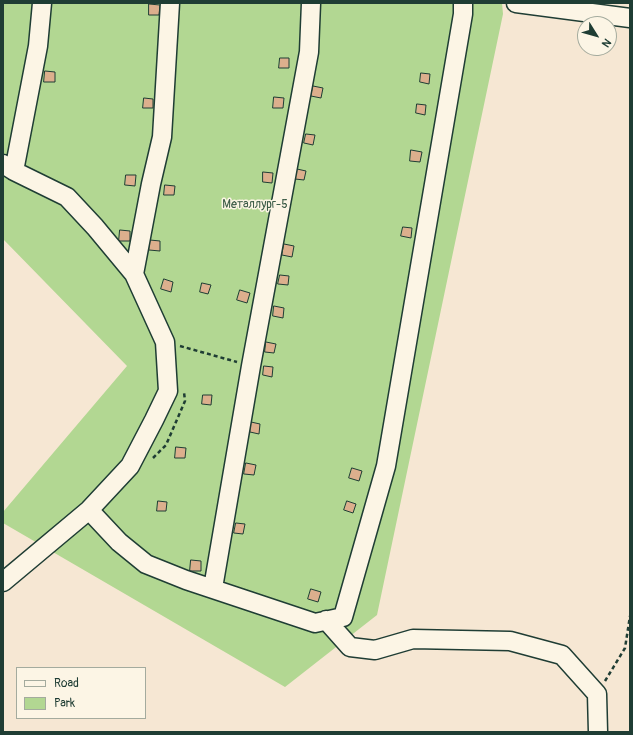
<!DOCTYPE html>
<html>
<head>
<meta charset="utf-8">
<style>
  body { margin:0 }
  #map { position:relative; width:633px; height:735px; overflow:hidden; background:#f6e7d3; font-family:Pangolin,sans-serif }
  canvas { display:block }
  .frame { position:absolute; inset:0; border:4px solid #1f3d34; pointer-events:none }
  .legend { position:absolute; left:16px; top:667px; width:130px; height:52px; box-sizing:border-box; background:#fcf5e5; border:1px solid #a4ab9e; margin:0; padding:5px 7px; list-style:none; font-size:12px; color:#1f3d34 }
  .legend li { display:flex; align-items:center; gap:8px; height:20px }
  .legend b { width:20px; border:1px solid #a4ab9e }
  .north { position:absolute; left:577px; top:16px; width:40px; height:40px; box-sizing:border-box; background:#fcf5e5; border:1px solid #a4ab9e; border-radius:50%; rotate:127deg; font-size:11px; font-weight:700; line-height:16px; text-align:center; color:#1f3d34 }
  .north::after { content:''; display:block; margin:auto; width:14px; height:18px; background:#1f3d34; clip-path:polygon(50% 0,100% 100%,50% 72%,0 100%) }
</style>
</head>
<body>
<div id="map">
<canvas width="633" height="735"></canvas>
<div class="frame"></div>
<ul class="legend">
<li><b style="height:5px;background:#fcf5e5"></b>Road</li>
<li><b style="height:11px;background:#b2d792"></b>Park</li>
</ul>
<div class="north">N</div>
</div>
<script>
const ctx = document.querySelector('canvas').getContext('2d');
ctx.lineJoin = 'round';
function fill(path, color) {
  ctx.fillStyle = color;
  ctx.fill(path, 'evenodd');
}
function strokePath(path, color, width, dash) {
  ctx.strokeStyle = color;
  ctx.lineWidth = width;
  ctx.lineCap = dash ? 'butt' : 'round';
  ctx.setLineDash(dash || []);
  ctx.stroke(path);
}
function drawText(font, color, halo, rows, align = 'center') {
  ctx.font = font + ' Pangolin,sans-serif';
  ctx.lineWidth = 3;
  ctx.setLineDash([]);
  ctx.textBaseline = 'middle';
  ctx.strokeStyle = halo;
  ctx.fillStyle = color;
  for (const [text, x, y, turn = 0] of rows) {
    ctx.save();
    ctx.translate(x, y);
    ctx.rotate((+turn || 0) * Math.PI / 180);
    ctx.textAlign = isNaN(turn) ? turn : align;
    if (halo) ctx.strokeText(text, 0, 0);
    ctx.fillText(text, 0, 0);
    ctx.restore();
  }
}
fill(new Path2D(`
  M 3,3 L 502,3 L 503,14 L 377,615 L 285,687 L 3,523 L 3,512 L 127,366 L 3,239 Z`), '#b2d792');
const building = new Path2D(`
  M 149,4 L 160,5 L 159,15 L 149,15 Z
  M 280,58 L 289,58 L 289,68 L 279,68 Z
  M 45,71 L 55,72 L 55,82 L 44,82 Z
  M 421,73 L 430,74 L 429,84 L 420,82 Z
  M 313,86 L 323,88 L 321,98 L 311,96 Z
  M 274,97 L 284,98 L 283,108 L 273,108 Z
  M 144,98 L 153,99 L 153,108 L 143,108 Z
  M 417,104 L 426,105 L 425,115 L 416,113 Z
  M 306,134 L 315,135 L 313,145 L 304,143 Z
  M 411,150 L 422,152 L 420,162 L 410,161 Z
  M 297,169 L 306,171 L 304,180 L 295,179 Z
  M 263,172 L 273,173 L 272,183 L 263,182 Z
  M 126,175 L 136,175 L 135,186 L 125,185 Z
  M 165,185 L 175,186 L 174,195 L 164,195 Z
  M 403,227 L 412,228 L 411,238 L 401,236 Z
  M 120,230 L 130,231 L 130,241 L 119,241 Z
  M 150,240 L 160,241 L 160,251 L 149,250 Z
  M 284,244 L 294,246 L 292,257 L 282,255 Z
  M 280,275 L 289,276 L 288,285 L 278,284 Z
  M 164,279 L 173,282 L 171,292 L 161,289 Z
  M 202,283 L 211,285 L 208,294 L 200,292 Z
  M 240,290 L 250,293 L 247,303 L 237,300 Z
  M 274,306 L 284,308 L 283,318 L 273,316 Z
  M 266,342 L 276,344 L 274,353 L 265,352 Z
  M 264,366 L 273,367 L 272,377 L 263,375 Z
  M 203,395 L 212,395 L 211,405 L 202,404 Z
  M 251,422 L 260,424 L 259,434 L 250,432 Z
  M 176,447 L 186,448 L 185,458 L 175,458 Z
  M 246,463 L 256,465 L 254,475 L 244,474 Z
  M 352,468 L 362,471 L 359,481 L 349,478 Z
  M 158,501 L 167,502 L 166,511 L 157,511 Z
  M 347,501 L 356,504 L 353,513 L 344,510 Z
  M 236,523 L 245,524 L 243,534 L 234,533 Z
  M 191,560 L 201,561 L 201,571 L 190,571 Z
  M 311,589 L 321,592 L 318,602 L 308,599 Z`);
fill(building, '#dcaf8d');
strokePath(building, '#1f3d34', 1);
const minor = new Path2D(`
  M 516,3 L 630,18
  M 3,164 L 14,171 L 67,197 L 95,227 L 134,274 L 165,342 L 168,391 L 154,420 L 130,466 L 89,510 L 3,582
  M 14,171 L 38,46 L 42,3
  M 134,274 L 151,184 L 162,137 L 170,3
  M 89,510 L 119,542 L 146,564 L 186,580 L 315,623 L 343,617 L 386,466 L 463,14 L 463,3
  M 213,588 L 251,366 L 309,52 L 311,3
  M 326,620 L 350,647 L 375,650 L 413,639 L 510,641 L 562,655 L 597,694 L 598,732`);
strokePath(minor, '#1f3d34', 21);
strokePath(new Path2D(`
  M 180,346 L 237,362
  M 153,458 L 166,445 L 185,401 L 184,392
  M 605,681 L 625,648 L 630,616`), '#1f3d34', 2.5, [4, 3]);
strokePath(minor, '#fcf5e5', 18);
drawText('12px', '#3c5c47', '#fcf5e5', [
  ["Металлург-5",255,205]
]);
</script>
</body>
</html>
